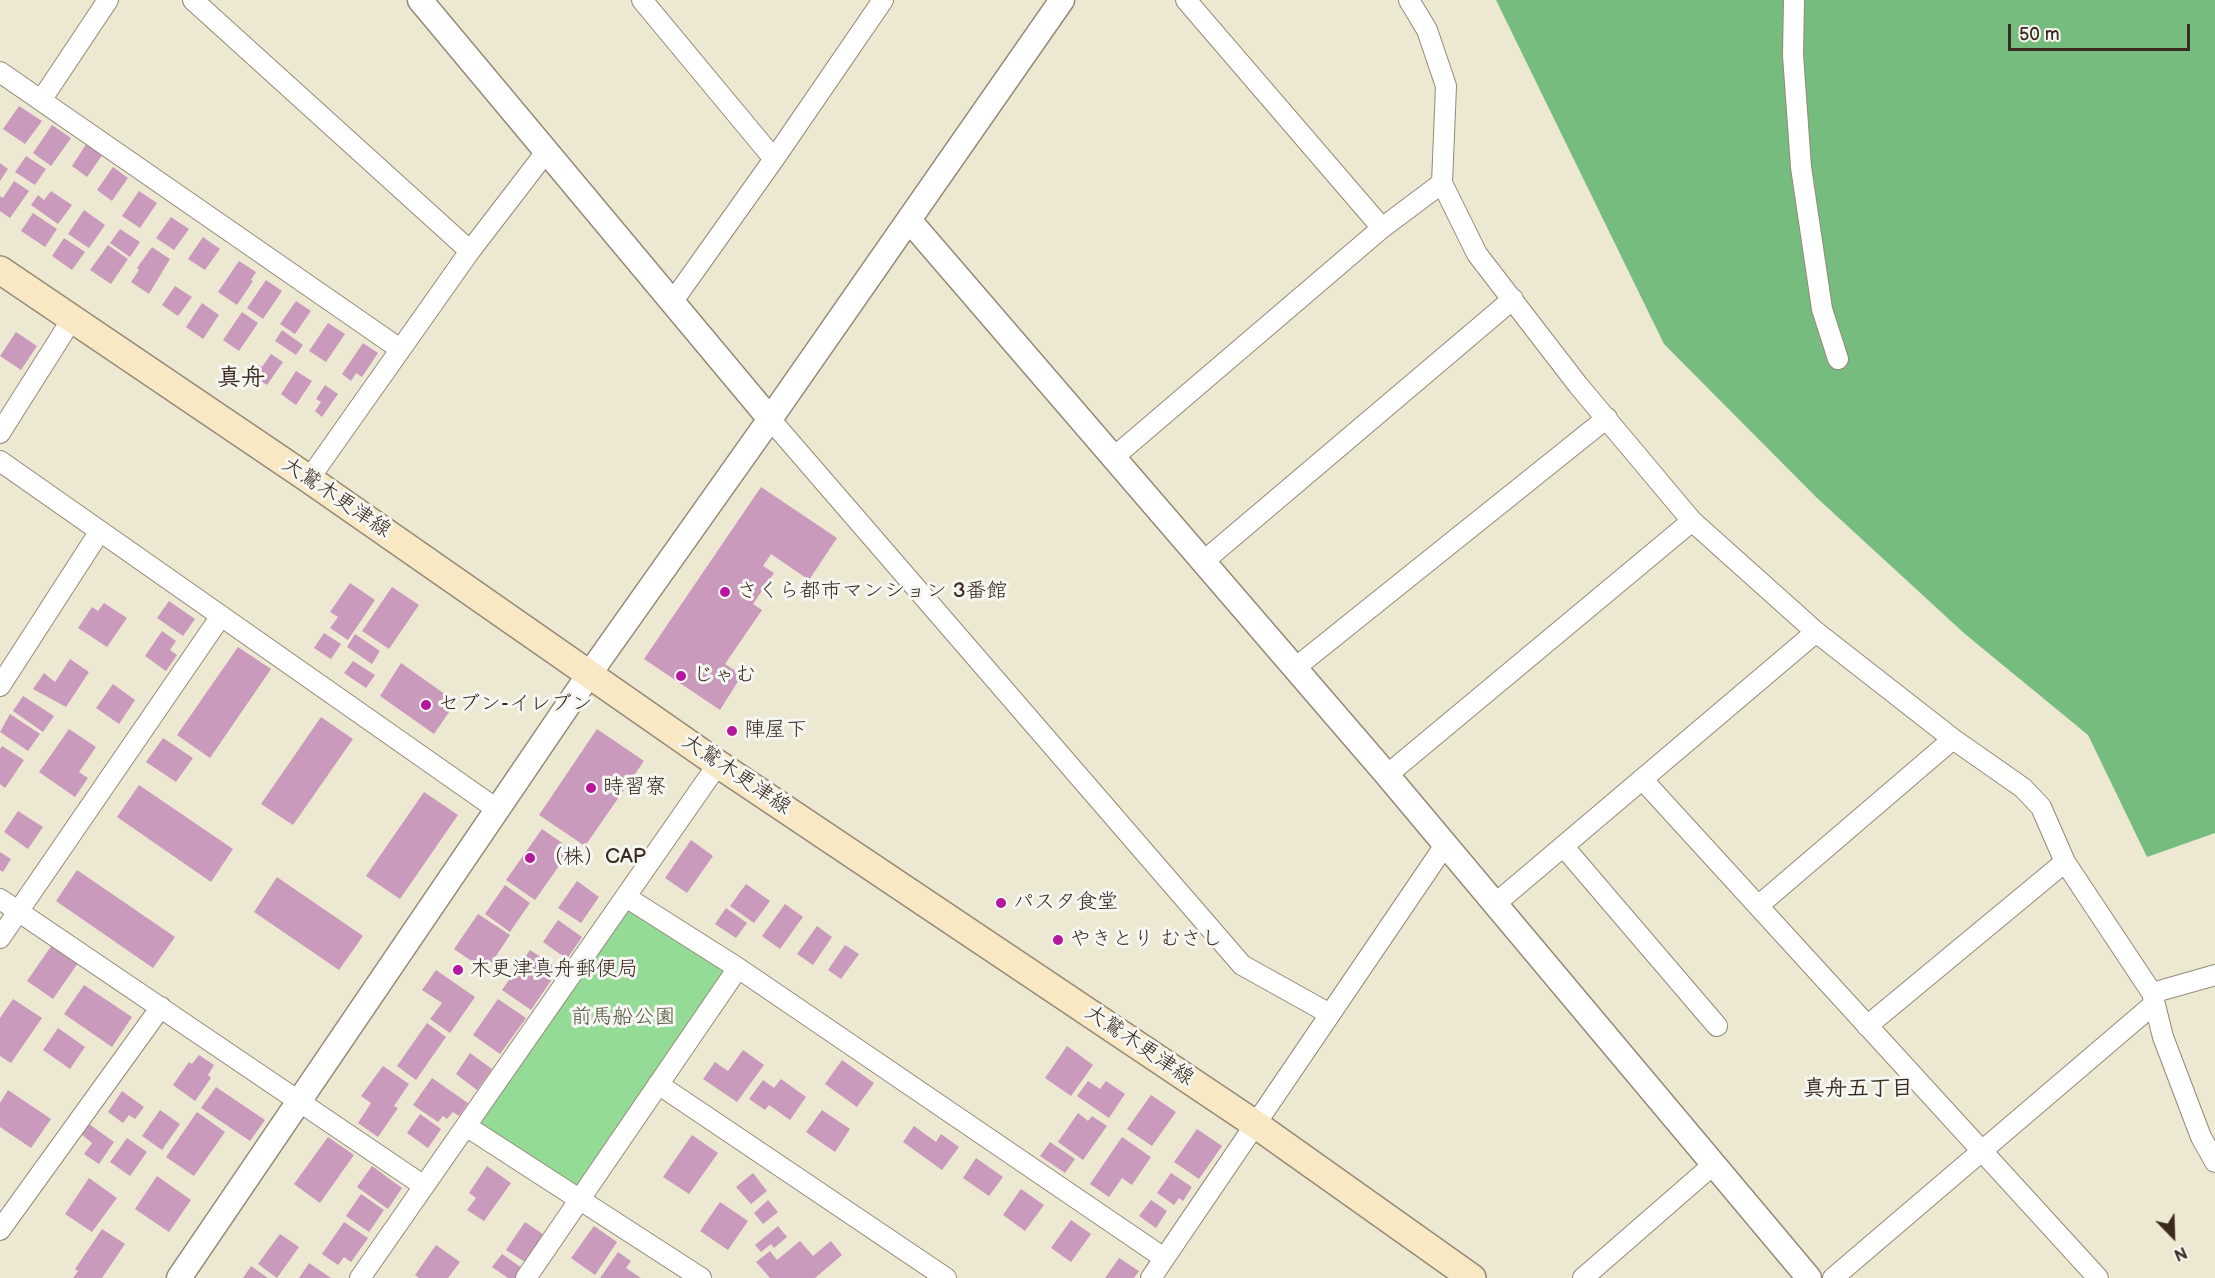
<!DOCTYPE html>
<html>
<head>
<meta charset="utf-8">
<style>
  body { margin:0 }
  #map { position:relative; width:2215px; height:1278px; overflow:hidden; background:#ede8d1; font-family:"Balsamiq Sans",sans-serif }
  canvas { display:block }
  .north { position:absolute; left:2143px; top:1206px; width:60px; height:60px; -webkit-text-stroke:4px #f6f6f2; paint-order:stroke; rotate:157deg; font-size:16px; font-weight:700; line-height:24px; text-align:center; color:#3b2a1e }
  .north::after { content:''; display:block; margin:auto; width:21px; height:27px; background:#3b2a1e; clip-path:polygon(50% 0,100% 100%,50% 72%,0 100%) }
  .scale { position:absolute; left:2008px; top:24px; width:182px; height:27px; box-sizing:border-box; border:3px solid #3b2a1e; border-top:0; padding-left:8px; font-size:18px; line-height:21px; white-space:nowrap; color:#3b2a1e; -webkit-text-stroke:4px #f6f6f2; paint-order:stroke }
</style>
</head>
<body>
<div id="map">
<canvas width="2215" height="1278"></canvas>
<div class="north">N</div>
<div class="scale">50 m</div>
</div>
<script>
const ctx = document.querySelector('canvas').getContext('2d');
ctx.lineJoin = 'round';
function fill(path, color) {
  ctx.fillStyle = color;
  ctx.fill(path, 'evenodd');
}
function strokePath(path, color, width, dash) {
  ctx.strokeStyle = color;
  ctx.lineWidth = width;
  ctx.lineCap = dash ? 'butt' : 'round';
  ctx.setLineDash(dash || []);
  ctx.stroke(path);
}
function drawText(font, color, halo, rows, align = 'center') {
  ctx.font = font + ' "Balsamiq Sans","Klee One",sans-serif';
  ctx.lineWidth = 6;
  ctx.setLineDash([]);
  ctx.textBaseline = 'middle';
  ctx.strokeStyle = halo;
  ctx.fillStyle = color;
  for (const [text, x, y, turn = 0] of rows) {
    ctx.save();
    ctx.translate(x, y);
    ctx.rotate((+turn || 0) * Math.PI / 180);
    ctx.textAlign = isNaN(turn) ? turn : align;
    if (halo) ctx.strokeText(text, 0, 0);
    ctx.fillText(text, 0, 0);
    ctx.restore();
  }
}
fill(new Path2D(`
  M 628,904 L 731,970 L 578,1189 L 475,1123 Z`), '#94dc96');
fill(new Path2D(`
  M 1496,0 L 2215,0 L 2215,833 L 2147,857 L 2088,735 L 1965,634 L 1816,497 L 1664,344 Z`), '#77bc7f');
fill(new Path2D(`
  M 19,106 L 42,121 L 25,144 L 3,129 Z
  M 52,125 L 71,138 L 51,166 L 33,153 Z
  M 87,143 L 103,154 L 87,177 L 72,166 Z
  M 26,156 L 46,169 L 35,185 L 15,172 Z
  M 0,163 L 8,169 L 0,181 Z
  M 113,167 L 128,178 L 112,201 L 97,190 Z
  M 14,181 L 29,191 L 10,218 L 0,211 L 0,196 L 3,198 Z
  M 51,191 L 72,205 L 58,224 L 31,205 L 38,195 L 44,200 Z
  M 139,191 L 157,203 L 140,228 L 122,216 Z
  M 84,210 L 105,225 L 89,248 L 68,234 Z
  M 33,213 L 57,229 L 45,247 L 21,231 Z
  M 171,217 L 189,229 L 174,250 L 156,238 Z
  M 120,229 L 140,242 L 130,257 L 110,243 Z
  M 203,237 L 220,249 L 205,270 L 188,259 Z
  M 64,238 L 85,252 L 72,270 L 52,256 Z
  M 108,245 L 128,259 L 111,284 L 90,270 Z
  M 152,247 L 170,259 L 149,294 L 131,282 L 139,270 L 137,268 Z
  M 239,261 L 256,272 L 251,280 L 253,281 L 237,305 L 218,292 Z
  M 266,280 L 282,291 L 263,319 L 247,308 Z
  M 175,286 L 192,297 L 178,316 L 162,305 Z
  M 296,301 L 311,311 L 295,334 L 280,324 Z
  M 202,303 L 219,315 L 203,339 L 186,327 Z
  M 242,312 L 258,323 L 239,351 L 223,340 Z
  M 328,323 L 345,334 L 326,362 L 309,351 Z
  M 282,330 L 303,345 L 296,355 L 275,341 Z
  M 16,332 L 37,346 L 21,370 L 0,356 Z
  M 363,343 L 378,353 L 362,377 L 356,373 L 351,381 L 342,374 Z
  M 271,354 L 283,362 L 267,385 L 252,375 L 259,365 L 262,367 Z
  M 296,371 L 312,381 L 296,405 L 281,394 Z
  M 325,385 L 338,394 L 322,417 L 315,411 L 321,402 L 316,399 Z
  M 761,487 L 837,538 L 809,580 L 771,554 L 763,566 L 774,573 L 753,604 L 762,610 L 725,664 L 742,675 L 720,710 L 644,659 Z
  M 350,583 L 375,600 L 348,640 L 330,628 L 338,617 L 330,612 Z
  M 392,587 L 419,605 L 389,649 L 362,631 Z
  M 169,601 L 195,619 L 183,636 L 157,618 Z
  M 104,603 L 127,618 L 107,647 L 78,628 L 92,607 L 98,611 Z
  M 162,631 L 176,641 L 170,650 L 177,655 L 166,671 L 145,656 Z
  M 324,633 L 341,644 L 331,659 L 314,648 Z
  M 355,634 L 380,651 L 372,664 L 347,647 Z
  M 238,647 L 271,669 L 210,758 L 177,735 Z
  M 70,659 L 89,672 L 66,707 L 33,689 L 44,673 L 55,682 Z
  M 353,661 L 375,675 L 366,688 L 344,673 Z
  M 401,663 L 456,702 L 434,734 L 380,696 Z
  M 113,684 L 135,700 L 119,724 L 96,708 Z
  M 23,696 L 54,716 L 43,732 L 13,711 Z
  M 10,714 L 40,734 L 28,751 L 0,732 Z
  M 321,717 L 353,739 L 293,825 L 261,804 Z
  M 69,729 L 96,747 L 79,772 L 88,778 L 75,797 L 39,772 Z
  M 597,729 L 644,761 L 585,846 L 539,815 Z
  M 163,738 L 193,758 L 176,782 L 146,762 Z
  M 2,746 L 24,760 L 5,788 L 0,784 L 0,749 Z
  M 139,785 L 233,849 L 211,882 L 117,817 Z
  M 424,792 L 458,815 L 400,899 L 366,876 Z
  M 18,811 L 43,827 L 28,849 L 4,832 Z
  M 542,829 L 571,849 L 535,900 L 506,880 Z
  M 691,840 L 713,856 L 687,893 L 665,878 Z
  M 0,852 L 11,859 L 3,872 L 0,870 Z
  M 77,870 L 175,937 L 153,968 L 56,901 Z
  M 277,877 L 363,936 L 339,970 L 254,912 Z
  M 577,881 L 599,897 L 581,923 L 558,908 Z
  M 746,884 L 770,901 L 754,923 L 730,906 Z
  M 505,885 L 530,903 L 510,932 L 485,914 Z
  M 785,904 L 803,917 L 780,949 L 762,936 Z
  M 726,908 L 747,923 L 736,938 L 715,924 Z
  M 478,914 L 510,935 L 486,971 L 454,949 Z
  M 558,920 L 582,937 L 567,959 L 543,942 Z
  M 817,926 L 832,937 L 813,965 L 797,954 Z
  M 52,945 L 78,963 L 53,999 L 27,981 Z
  M 845,945 L 859,954 L 841,979 L 828,970 Z
  M 530,950 L 559,969 L 531,1010 L 502,990 Z
  M 436,970 L 475,997 L 450,1033 L 430,1019 L 442,1003 L 422,990 Z
  M 84,985 L 132,1017 L 112,1047 L 64,1014 Z
  M 13,999 L 42,1018 L 11,1063 L 0,1056 L 0,1018 Z
  M 498,999 L 526,1018 L 500,1054 L 473,1035 Z
  M 427,1023 L 446,1037 L 416,1080 L 397,1066 Z
  M 58,1028 L 85,1047 L 70,1069 L 43,1050 Z
  M 1067,1046 L 1093,1065 L 1071,1096 L 1045,1078 Z
  M 743,1050 L 764,1065 L 737,1102 L 703,1079 L 715,1062 L 728,1071 Z
  M 470,1053 L 492,1069 L 477,1090 L 456,1074 Z
  M 199,1055 L 214,1065 L 208,1075 L 211,1078 L 195,1101 L 173,1085 L 189,1062 L 192,1064 Z
  M 842,1060 L 874,1083 L 857,1107 L 825,1084 Z
  M 383,1066 L 409,1084 L 394,1106 L 398,1108 L 378,1137 L 358,1123 L 371,1103 L 361,1096 Z
  M 432,1078 L 468,1103 L 459,1116 L 453,1112 L 447,1119 L 443,1116 L 438,1122 L 413,1105 Z
  M 781,1079 L 806,1097 L 790,1120 L 769,1105 L 765,1110 L 749,1099 L 763,1080 L 774,1088 Z
  M 1088,1081 L 1100,1089 L 1106,1081 L 1125,1094 L 1109,1118 L 1077,1096 Z
  M 216,1087 L 265,1120 L 250,1141 L 201,1108 Z
  M 8,1090 L 51,1119 L 31,1148 L 0,1127 L 0,1103 Z
  M 122,1091 L 144,1107 L 135,1119 L 129,1115 L 123,1123 L 108,1112 Z
  M 1151,1095 L 1176,1112 L 1152,1146 L 1127,1129 Z
  M 160,1110 L 180,1124 L 162,1150 L 142,1136 Z
  M 822,1110 L 850,1129 L 835,1152 L 806,1132 Z
  M 197,1112 L 225,1132 L 194,1176 L 166,1157 Z
  M 1078,1113 L 1088,1121 L 1092,1116 L 1107,1126 L 1083,1160 L 1058,1142 Z
  M 420,1114 L 441,1129 L 428,1148 L 407,1133 Z
  M 89,1124 L 114,1142 L 99,1164 L 84,1154 L 92,1143 L 82,1135 Z
  M 914,1126 L 936,1142 L 941,1134 L 959,1147 L 942,1170 L 903,1142 Z
  M 1197,1129 L 1222,1146 L 1199,1179 L 1174,1162 Z
  M 692,1135 L 718,1153 L 689,1194 L 663,1177 Z
  M 328,1137 L 354,1155 L 320,1203 L 294,1184 Z
  M 1122,1137 L 1151,1157 L 1132,1185 L 1122,1178 L 1109,1197 L 1090,1184 Z
  M 127,1138 L 147,1152 L 130,1176 L 110,1162 Z
  M 1050,1142 L 1075,1159 L 1065,1173 L 1040,1156 Z
  M 976,1158 L 1003,1177 L 989,1196 L 963,1178 Z
  M 372,1166 L 402,1188 L 388,1209 L 357,1187 Z
  M 487,1166 L 511,1183 L 484,1221 L 467,1210 L 476,1198 L 469,1193 Z
  M 753,1173 L 767,1191 L 751,1204 L 736,1187 Z
  M 1171,1173 L 1192,1187 L 1183,1201 L 1179,1198 L 1174,1205 L 1157,1193 Z
  M 157,1176 L 191,1200 L 169,1232 L 135,1209 Z
  M 89,1178 L 117,1198 L 92,1232 L 65,1214 Z
  M 1021,1189 L 1044,1205 L 1025,1231 L 1003,1215 Z
  M 361,1194 L 384,1210 L 369,1232 L 346,1216 Z
  M 768,1200 L 778,1212 L 763,1224 L 754,1213 Z
  M 1151,1200 L 1167,1211 L 1156,1228 L 1139,1216 Z
  M 720,1202 L 748,1221 L 728,1250 L 700,1231 Z
  M 1071,1220 L 1091,1234 L 1071,1262 L 1051,1248 Z
  M 344,1222 L 368,1238 L 351,1262 L 344,1257 L 338,1265 L 322,1254 Z
  M 525,1222 L 544,1235 L 525,1262 L 506,1250 Z
  M 594,1226 L 617,1242 L 595,1275 L 571,1258 Z
  M 778,1226 L 787,1237 L 774,1248 L 771,1244 L 761,1252 L 755,1245 Z
  M 102,1229 L 125,1244 L 102,1278 L 73,1278 L 78,1271 L 75,1269 Z
  M 280,1234 L 299,1247 L 277,1278 L 258,1264 Z
  M 800,1241 L 813,1256 L 831,1241 L 842,1255 L 815,1278 L 770,1278 L 756,1262 L 770,1251 L 777,1260 Z
  M 436,1245 L 460,1262 L 448,1278 L 419,1278 L 415,1275 Z
  M 618,1252 L 631,1261 L 626,1268 L 641,1278 L 600,1278 Z
  M 502,1254 L 522,1268 L 515,1278 L 508,1278 L 492,1267 Z
  M 1119,1258 L 1139,1271 L 1134,1278 L 1105,1278 Z
  M 309,1263 L 331,1278 L 299,1278 Z
  M 251,1266 L 268,1278 L 243,1278 Z`), '#ca9abd');
const minor = new Path2D(`
  M 193,0 L 470,251
  M 642,0 L 774,159
  M 1186,0 L 1382,228
  M 1409,0 L 1427,30 L 1446,86 L 1442,183 L 1477,254 L 1578,385 L 1692,521 L 1816,632 L 1953,739 L 2023,788 L 2041,807 L 2065,862 L 2152,993 L 2163,1037 L 2201,1137 L 2215,1162
  M 1794,0 L 1793,55 L 1801,167 L 1822,309 L 1838,359
  M 0,72 L 400,349
  M 42,99 L 108,0
  M 673,301 L 774,159 L 883,0
  M 770,419 L 1242,965 L 1330,1014
  M 0,433 L 72,319
  M 1114,457 L 1382,228 L 1442,183
  M 0,461 L 498,810
  M 309,479 L 470,251 L 546,152
  M 1204,561 L 1513,299
  M 1295,668 L 1607,418
  M 0,686 L 100,531
  M 1387,775 L 1692,521
  M 1642,779 L 2098,1278
  M 1563,846 L 1717,1026
  M 626,897 L 738,968 L 1164,1258
  M 0,899 L 424,1186
  M 1495,904 L 1816,632
  M 1758,906 L 1953,739
  M 0,938 L 221,616
  M 2152,993 L 2215,975
  M 1867,1026 L 2065,862
  M 658,1084 L 946,1278
  M 466,1126 L 701,1278
  M 0,1230 L 161,1007
  M 360,1278 L 718,764
  M 526,1278 L 738,968
  M 1151,1278 L 1445,845
  M 1583,1278 L 1714,1164
  M 1833,1278 L 2154,1004`);
const tertiary = new Path2D(`
  M 420,0 L 770,419
  M 909,220 L 1387,775 L 1809,1278
  M 179,1278 L 590,673 L 770,419 L 1062,0`);
const secondary = new Path2D(`
  M 0,270 L 309,479 L 718,764 L 1255,1124 L 1472,1278`);
strokePath(minor, '#948978', 22);
strokePath(tertiary, '#948978', 27);
strokePath(secondary, '#948978', 30);
strokePath(minor, '#fff', 20);
strokePath(tertiary, '#fff', 24);
strokePath(secondary, '#f8e8c3', 27);
for (const [x, y, r, color] of [
  [725,592,6,"#b5179e"],
  [681,676,6,"#b5179e"],
  [426,705,6,"#b5179e"],
  [732,731,6,"#b5179e"],
  [591,788,6,"#b5179e"],
  [530,858,6,"#b5179e"],
  [1001,903,6,"#b5179e"],
  [1058,940,6,"#b5179e"],
  [458,970,6,"#b5179e"]
]) {
  const dot = new Path2D();
  dot.arc(x, y, r, 0, 2 * Math.PI);
  ctx.fillStyle = color;
  ctx.fill(dot);
  strokePath(dot, '#f6f6f2', 2);
}
drawText('21px', '#3b2a1e', '#f6f6f2', [
  ["大鷲木更津線",336,498,34],
  ["大鷲木更津線",736,775,34],
  ["大鷲木更津線",1139,1046,34]
]);
drawText('21px', '#3b2a1e', '#f6f6f2', [
  ["さくら都市マンション 3番館",737,592],
  ["じゃむ",693,676],
  ["セブン-イレブン",438,705],
  ["陣屋下",744,731],
  ["時習寮",603,788],
  ["（株）CAP",542,858],
  ["パスタ食堂",1013,903],
  ["やきとり むさし",1070,940],
  ["木更津真舟郵便局",470,970]
], 'left');
drawText('21px', '#51563c', '#f6f6f2', [
  ["前馬船公園",623,1018]
]);
drawText('bold 22px', '#3b2a1e', '#f6f6f2', [
  ["真舟五丁目",1858,1089]
]);
drawText('bold 24px', '#3b2a1e', '#f6f6f2', [
  ["真舟",241,379]
]);
</script>
</body>
</html>
